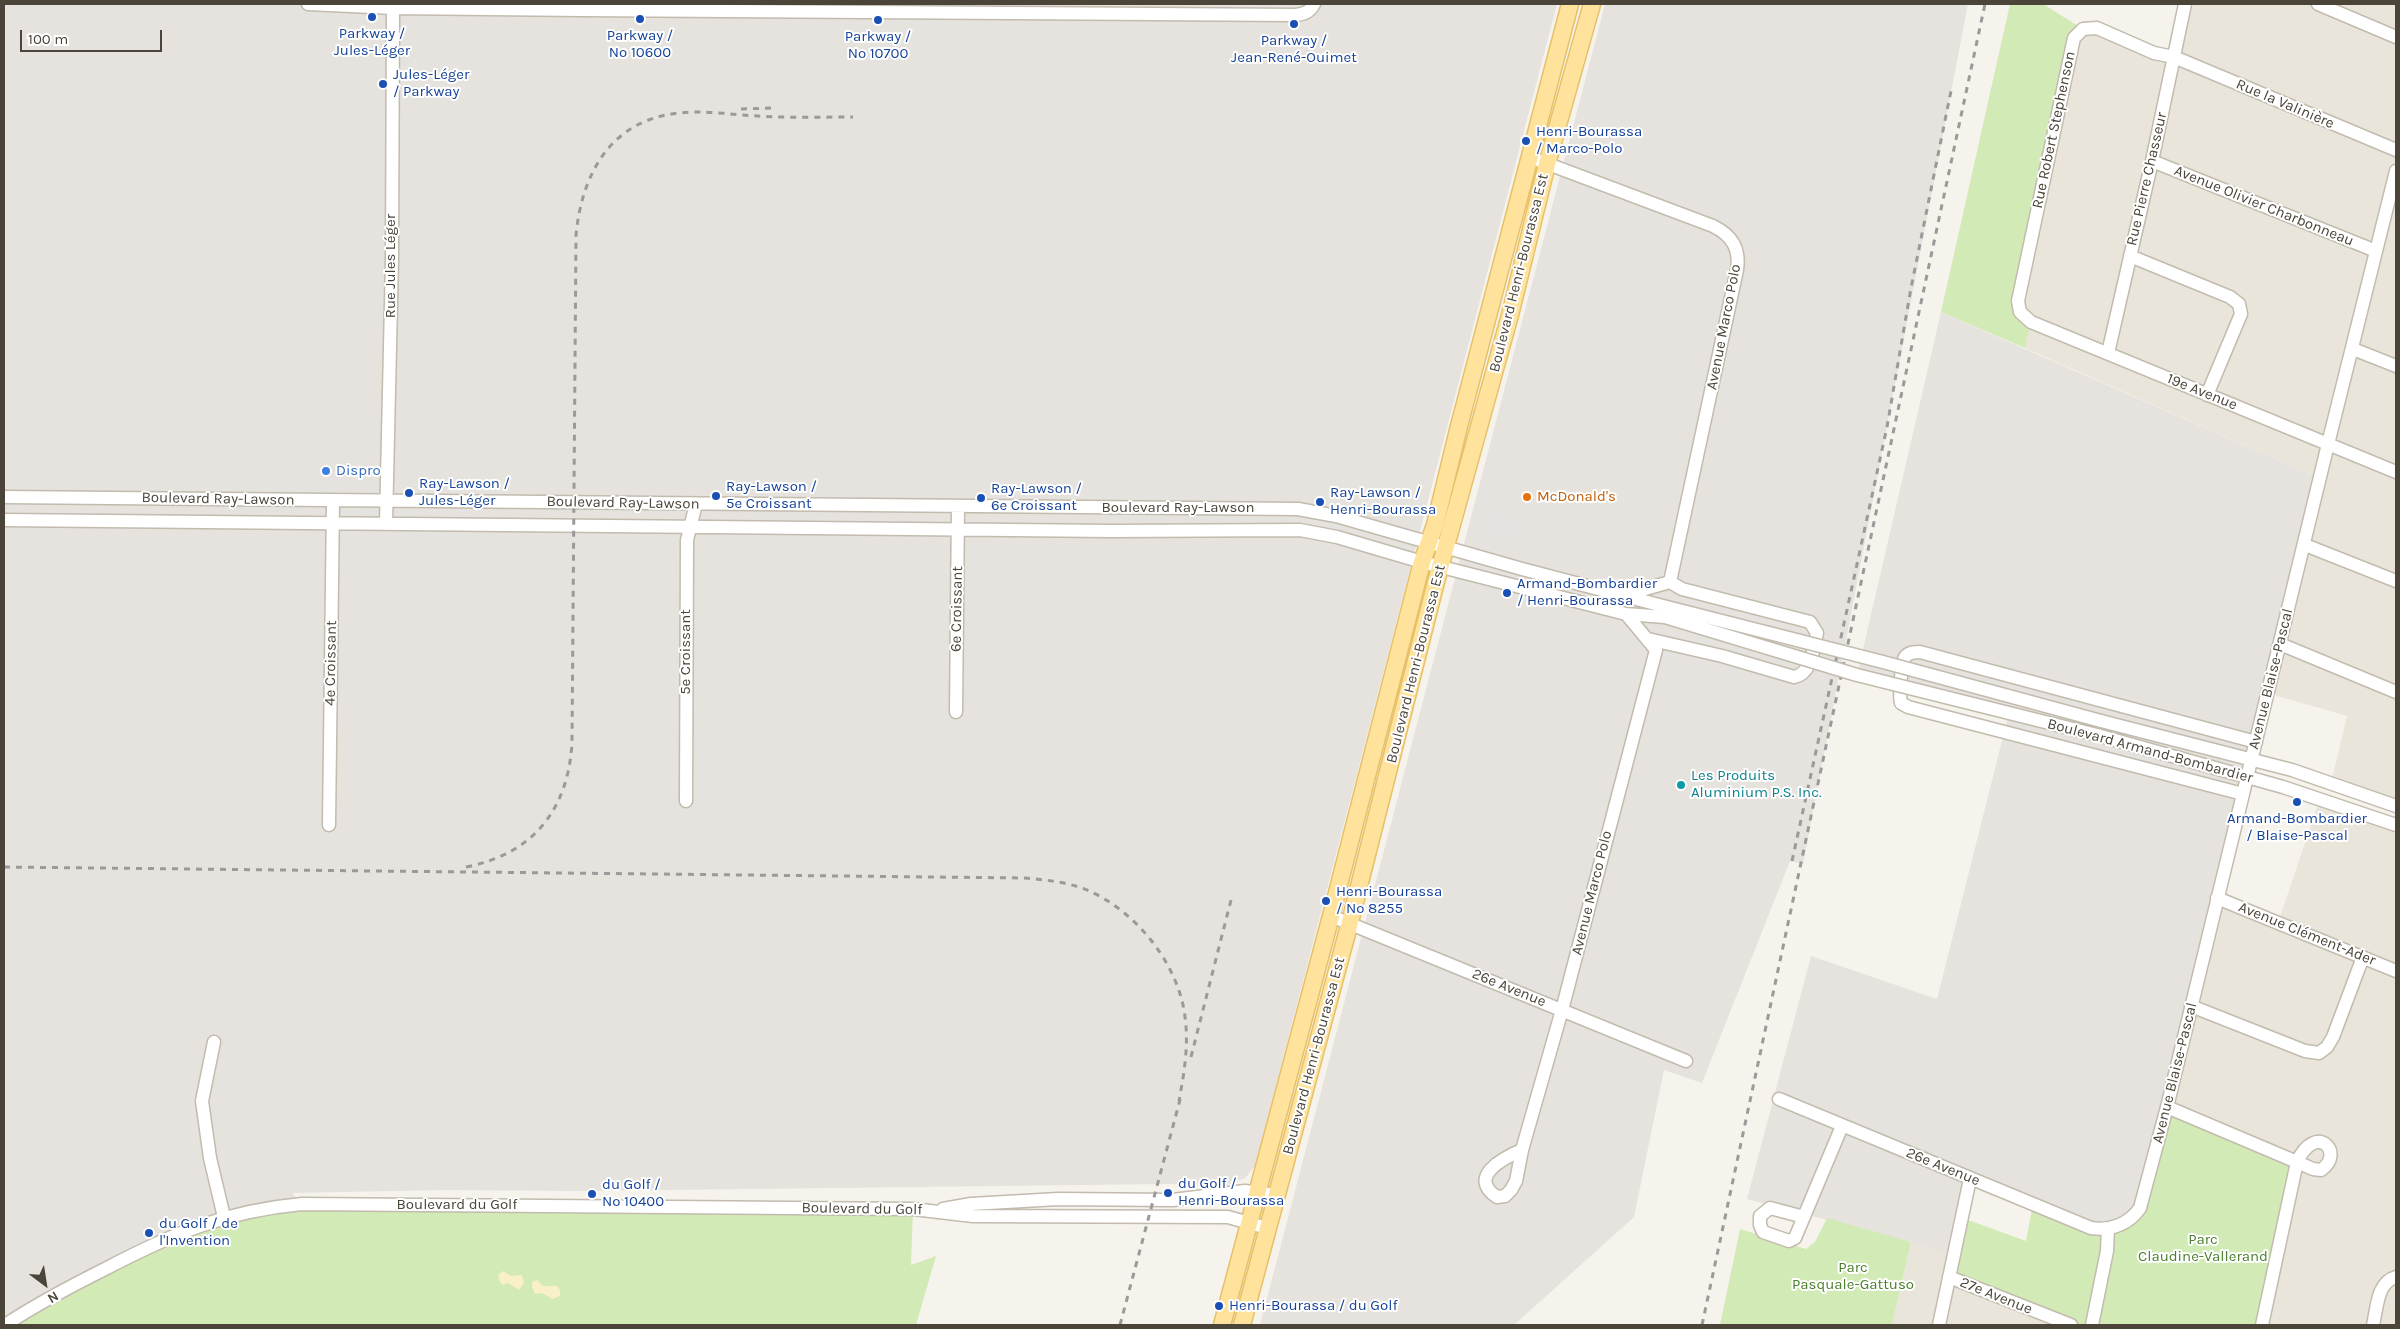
<!DOCTYPE html>
<html>
<head>
<meta charset="utf-8">
<style>
  body { margin:0 }
  #map { position:relative; width:2400px; height:1329px; overflow:hidden; background:#f6f3ec; font-family:Karla,sans-serif }
  canvas { display:block }
  .frame { position:absolute; inset:0; border:5px solid #4b4439; pointer-events:none }
  .north { position:absolute; left:20px; top:1259px; width:50px; height:50px; -webkit-text-stroke:4px #fff; paint-order:stroke; rotate:149deg; font-size:14px; font-weight:700; line-height:20px; text-align:center; color:#4b4439 }
  .north::after { content:''; display:block; margin:auto; width:18px; height:22px; background:#4b4439; clip-path:polygon(50% 0,100% 100%,50% 72%,0 100%) }
  .scale { position:absolute; left:20px; top:30px; width:142px; height:22px; box-sizing:border-box; border:2px solid #4b4439; border-top:0; padding-left:6px; font-size:15px; line-height:18px; white-space:nowrap; color:#4b4439; -webkit-text-stroke:4px #fff; paint-order:stroke }
</style>
</head>
<body>
<div id="map">
<canvas width="2400" height="1329"></canvas>
<div class="frame"></div>
<div class="north">N</div>
<div class="scale">100 m</div>
</div>
<script>
const ctx = document.querySelector('canvas').getContext('2d');
ctx.lineJoin = 'round';
function fill(path, color) {
  ctx.fillStyle = color;
  ctx.fill(path, 'evenodd');
}
function strokePath(path, color, width, dash) {
  ctx.strokeStyle = color;
  ctx.lineWidth = width;
  ctx.lineCap = dash ? 'butt' : 'round';
  ctx.setLineDash(dash || []);
  ctx.stroke(path);
}
function drawText(font, color, halo, rows, align = 'center') {
  ctx.font = font + ' Karla,sans-serif';
  ctx.lineWidth = 4;
  ctx.setLineDash([]);
  ctx.textBaseline = 'middle';
  ctx.strokeStyle = halo;
  ctx.fillStyle = color;
  for (const [text, x, y, turn = 0] of rows) {
    ctx.save();
    ctx.translate(x, y);
    ctx.rotate((+turn || 0) * Math.PI / 180);
    ctx.textAlign = isNaN(turn) ? turn : align;
    if (halo) ctx.strokeText(text, 0, 0);
    ctx.fillText(text, 0, 0);
    ctx.restore();
  }
}
fill(new Path2D(`
  M 2185,4 L 2396,4 L 2396,806 L 2331,783 L 2347,716 L 2267,693 L 2321,479 L 2025,348 L 2031,322 L 2018,301 L 2074,38 L 2097,28 L 2174,57 Z
  M 2320,798 L 2396,825 L 2396,1325 L 2262,1325 L 2167,1107 L 2217,898 L 2278,923 Z
  M 1911,1242 L 1953,1256 L 2070,1325 L 1892,1325 Z`), '#eae5da');
fill(new Path2D(`
  M 4,4 L 1557,4 L 1255,1166 L 1245,1178 L 1227,1185 L 1167,1184 L 585,1191 L 445,1190 L 292,1193 L 309,1212 L 4,1325 Z
  M 1605,4 L 1968,4 L 1803,864 L 1790,861 L 1702,1083 L 1664,1070 L 1634,1217 L 1514,1325 L 1260,1325 Z
  M 1941,312 L 2321,479 L 2143,1201 L 2108,1228 L 1970,1179 L 1953,1256 L 1911,1242 L 1747,1199 L 1811,956 L 1937,999 L 2009,713 L 1857,675 Z`), '#e6e2dd');
fill(new Path2D(`
  M 2010,4 L 2043,4 L 2083,29 L 2078,33 L 2018,301 L 2031,322 L 2025,348 L 1941,312 Z
  M 2167,1107 L 2297,1162 L 2262,1325 L 2070,1325 L 1949,1277 L 1960,1217 L 2026,1241 L 2033,1204 L 2091,1228 L 2135,1214 Z
  M 274,1207 L 913,1209 L 911,1265 L 936,1256 L 916,1325 L 5,1325 L 136,1253 Z
  M 1827,1218 L 1911,1242 L 1892,1325 L 1720,1325 L 1740,1229 L 1806,1249 L 1815,1242 Z`), '#d2eab5');
fill(new Path2D(`
  M 503,1271 L 511,1276 L 522,1275 L 524,1283 L 519,1290 L 508,1283 L 503,1285 L 500,1282 L 498,1275 Z
  M 537,1280 L 543,1286 L 557,1286 L 560,1290 L 560,1296 L 552,1299 L 542,1293 L 535,1294 L 532,1287 L 532,1282 Z`), '#f9efc9');
fill(new Path2D(`
  M 1487,469 L 1501,472 L 1492,507 L 1527,516 L 1519,546 L 1470,533 Z`), '#e5e3e0');
const minor = new Path2D(`
  M 308,4 L 393,8 L 583,10 L 1296,15 C 1304,14 1310,12 1314,4
  M 2318,4 L 2396,37
  M 2396,150 L 2174,57 L 2154,53 L 2097,28 L 2083,29 L 2074,38 L 2018,301 L 2020,312 L 2031,322 L 2396,472
  M 1540,161 L 1713,226 C 1733,236 1740,249 1737,270 L 1670,582
  M 2152,161 L 2376,251
  M 2130,256 L 2230,297 L 2239,304 L 2241,314 L 2207,395
  M 2353,349 L 2396,366
  M 2108,353 L 2152,161 L 2185,4
  M 4,497 L 1298,509 L 1336,516 L 1522,569 L 1663,606
  M 4,520 L 1111,531 L 1300,530 L 1337,537 L 1422,562 L 1626,614 L 1665,617
  M 386,523 L 392,259 L 393,8
  M 2305,545 L 2396,581
  M 1624,595 L 1670,582 L 1682,589 L 1810,622 L 1817,633 C 1813,649 1812,674 1794,677 L 1722,656 L 1648,639
  M 2280,644 L 2396,692
  M 956,712 L 958,506
  M 2101,721 L 2292,770 L 2396,806
  M 2097,735 L 2283,787 L 2396,825
  M 2243,794 L 1908,707 L 1901,703 C 1899,695 1901,663 1905,657 C 1909,652 1915,652 1920,652 L 2256,742
  M 686,801 L 687,540 L 696,504
  M 329,825 L 333,501
  M 2217,898 L 2396,971
  M 1331,916 L 1686,1061
  M 2191,1006 L 2305,1051 L 2319,1053 L 2327,1047 L 2333,1037 L 2363,957
  M 214,1042 L 202,1101 L 210,1158 L 224,1217
  M 1779,1099 L 2091,1228 C 2111,1231 2129,1224 2140,1208 L 2167,1107 L 2328,444 L 2396,171
  M 2167,1107 L 2297,1162 L 2313,1169 L 2321,1170 C 2346,1153 2316,1121 2297,1162 L 2262,1325
  M 1522,1150 C 1503,1158 1467,1177 1497,1197 L 1505,1196 L 1511,1190 L 1516,1181 L 1522,1150 L 1562,1010 L 1656,650 L 1626,614
  M 943,1209 L 971,1204 L 1058,1199 L 1173,1200 L 1245,1191 L 1277,1195
  M 1804,1217 L 1770,1208 L 1760,1216 L 1760,1225 L 1763,1232 L 1789,1241 L 1795,1238 L 1842,1126
  M 1949,1277 L 2071,1325
  M 5,1325 C 37,1304 71,1286 105,1269 C 172,1234 225,1211 302,1204 L 913,1209 L 973,1216 L 1228,1217 L 1267,1228
  M 1939,1325 L 1970,1179
  M 2092,1325 L 2107,1251 L 2108,1228
  M 2373,1325 C 2377,1308 2377,1282 2396,1277`);
const major = new Path2D(`
  M 1222,1325 L 1331,916 L 1422,562 L 1435,525 L 1458,430 L 1570,4
  M 1242,1325 L 1350,922 L 1436,582 L 1510,315 L 1547,164 L 1592,4`);
strokePath(minor, '#c2bbae', 15);
strokePath(major, '#e6c16a', 19);
strokePath(minor, '#fff', 12);
strokePath(major, '#ffe39c', 16);
strokePath(new Path2D(`
  M 741,109 L 773,108
  M 1792,861 L 1887,427 L 1911,288 L 1951,91
  M 4,867 L 1025,878 C 1047,880 1069,882 1089,891 C 1137,912 1179,965 1185,1017 C 1189,1046 1184,1073 1179,1101
  M 466,867 C 533,854 568,810 572,743 L 576,235 C 582,173 611,120 679,113 C 705,110 732,115 758,116 C 790,118 822,117 853,117
  M 1191,1057 L 1231,900
  M 1120,1325 L 1181,1096
  M 1702,1325 L 1985,4`), '#9a9a9a', 3, [6, 6]);
const minorBridge = new Path2D(`
  M 1663,606 L 1883,662 L 2101,721
  M 1665,617 L 1857,675 L 2097,735`);
strokePath(minorBridge, '#c2bbae', 15, []);
strokePath(minorBridge, '#fff', 12);
for (const [x, y, r, color] of [
  [372,17,5,"#1a4fb4"],
  [640,19,5,"#1a4fb4"],
  [878,20,5,"#1a4fb4"],
  [1294,24,5,"#1a4fb4"],
  [383,84,5,"#1a4fb4"],
  [1526,141,5,"#1a4fb4"],
  [326,471,5,"#3f7fe0"],
  [409,493,5,"#1a4fb4"],
  [716,496,5,"#1a4fb4"],
  [1527,497,5,"#e8710a"],
  [981,498,5,"#1a4fb4"],
  [1320,502,5,"#1a4fb4"],
  [1507,593,5,"#1a4fb4"],
  [1681,785,5,"#0f9aa8"],
  [2297,802,5,"#1a4fb4"],
  [1326,901,5,"#1a4fb4"],
  [1168,1193,5,"#1a4fb4"],
  [592,1194,5,"#1a4fb4"],
  [149,1233,5,"#1a4fb4"],
  [1219,1306,5,"#1a4fb4"]
]) {
  const dot = new Path2D();
  dot.arc(x, y, r, 0, 2 * Math.PI);
  ctx.fillStyle = color;
  ctx.fill(dot);
  strokePath(dot, '#fff', 2);
}
drawText('15px', '#164399', '#fff', [
  ["Parkway /",372,34,"center"],
  ["Jules-Léger",372,51,"center"],
  ["Parkway /",640,36,"center"],
  ["No 10600",640,53,"center"],
  ["Parkway /",878,37,"center"],
  ["No 10700",878,54,"center"],
  ["Parkway /",1294,41,"center"],
  ["Jean-René-Ouimet",1294,58,"center"],
  ["Jules-Léger",393,75],
  ["/ Parkway",393,92],
  ["Henri-Bourassa",1536,132],
  ["/ Marco-Polo",1536,149],
  ["Ray-Lawson /",419,484],
  ["Jules-Léger",419,501],
  ["Ray-Lawson /",726,487],
  ["5e Croissant",726,504],
  ["Ray-Lawson /",991,489],
  ["6e Croissant",991,506],
  ["Ray-Lawson /",1330,493],
  ["Henri-Bourassa",1330,510],
  ["Armand-Bombardier",1517,584],
  ["/ Henri-Bourassa",1517,601],
  ["Armand-Bombardier",2297,819,"center"],
  ["/ Blaise-Pascal",2297,836,"center"],
  ["Henri-Bourassa",1336,892],
  ["/ No 8255",1336,909],
  ["du Golf /",1178,1184],
  ["Henri-Bourassa",1178,1201],
  ["du Golf /",602,1185],
  ["No 10400",602,1202],
  ["du Golf / de",159,1224],
  ["l'Invention",159,1241],
  ["Henri-Bourassa / du Golf",1229,1306]
], 'left');
drawText('15px', '#4b4439', '#fff', [
  ["Rue la Valinière",2285,104,23],
  ["Rue Robert Stephenson",2054,130,-78],
  ["Rue Pierre Chasseur",2147,179,-77],
  ["Avenue Olivier Charbonneau",2264,206,22],
  ["Rue Jules Léger",391,266,-90],
  ["Boulevard Henri-Bourassa Est",1519,273,-76],
  ["Avenue Marco Polo",1724,327,-79],
  ["19e Avenue",2202,392,22],
  ["Boulevard Ray-Lawson",218,499,1],
  ["Boulevard Ray-Lawson",623,503,1],
  ["Boulevard Ray-Lawson",1178,508],
  ["6e Croissant",957,609,-89],
  ["5e Croissant",686,652,-90],
  ["4e Croissant",331,663,-89],
  ["Boulevard Henri-Bourassa Est",1416,664,-76],
  ["Avenue Blaise-Pascal",2271,679,-76],
  ["Boulevard Armand-Bombardier",2150,751,15],
  ["Avenue Marco Polo",1592,893,-76],
  ["Avenue Clément-Ader",2307,934,22],
  ["26e Avenue",1509,988,22],
  ["Boulevard Henri-Bourassa Est",1314,1056,-75],
  ["Avenue Blaise-Pascal",2175,1073,-76],
  ["26e Avenue",1943,1167,22],
  ["Boulevard du Golf",457,1205],
  ["Boulevard du Golf",862,1209,1],
  ["27e Avenue",1996,1296,22]
]);
drawText('15px', '#366cbe', '#fff', [
  ["Dispro",336,471]
], 'left');
drawText('15px', '#c56008', '#fff', [
  ["McDonald's",1537,497]
], 'left');
drawText('15px', '#0d838f', '#fff', [
  ["Les Produits",1691,776],
  ["Aluminium P.S. Inc.",1691,793]
], 'left');
drawText('15px', '#4a7f2a', '#fff', [
  ["Parc",2203,1240],
  ["Claudine-Vallerand",2203,1257],
  ["Parc",1853,1268],
  ["Pasquale-Gattuso",1853,1285]
]);
</script>
</body>
</html>
